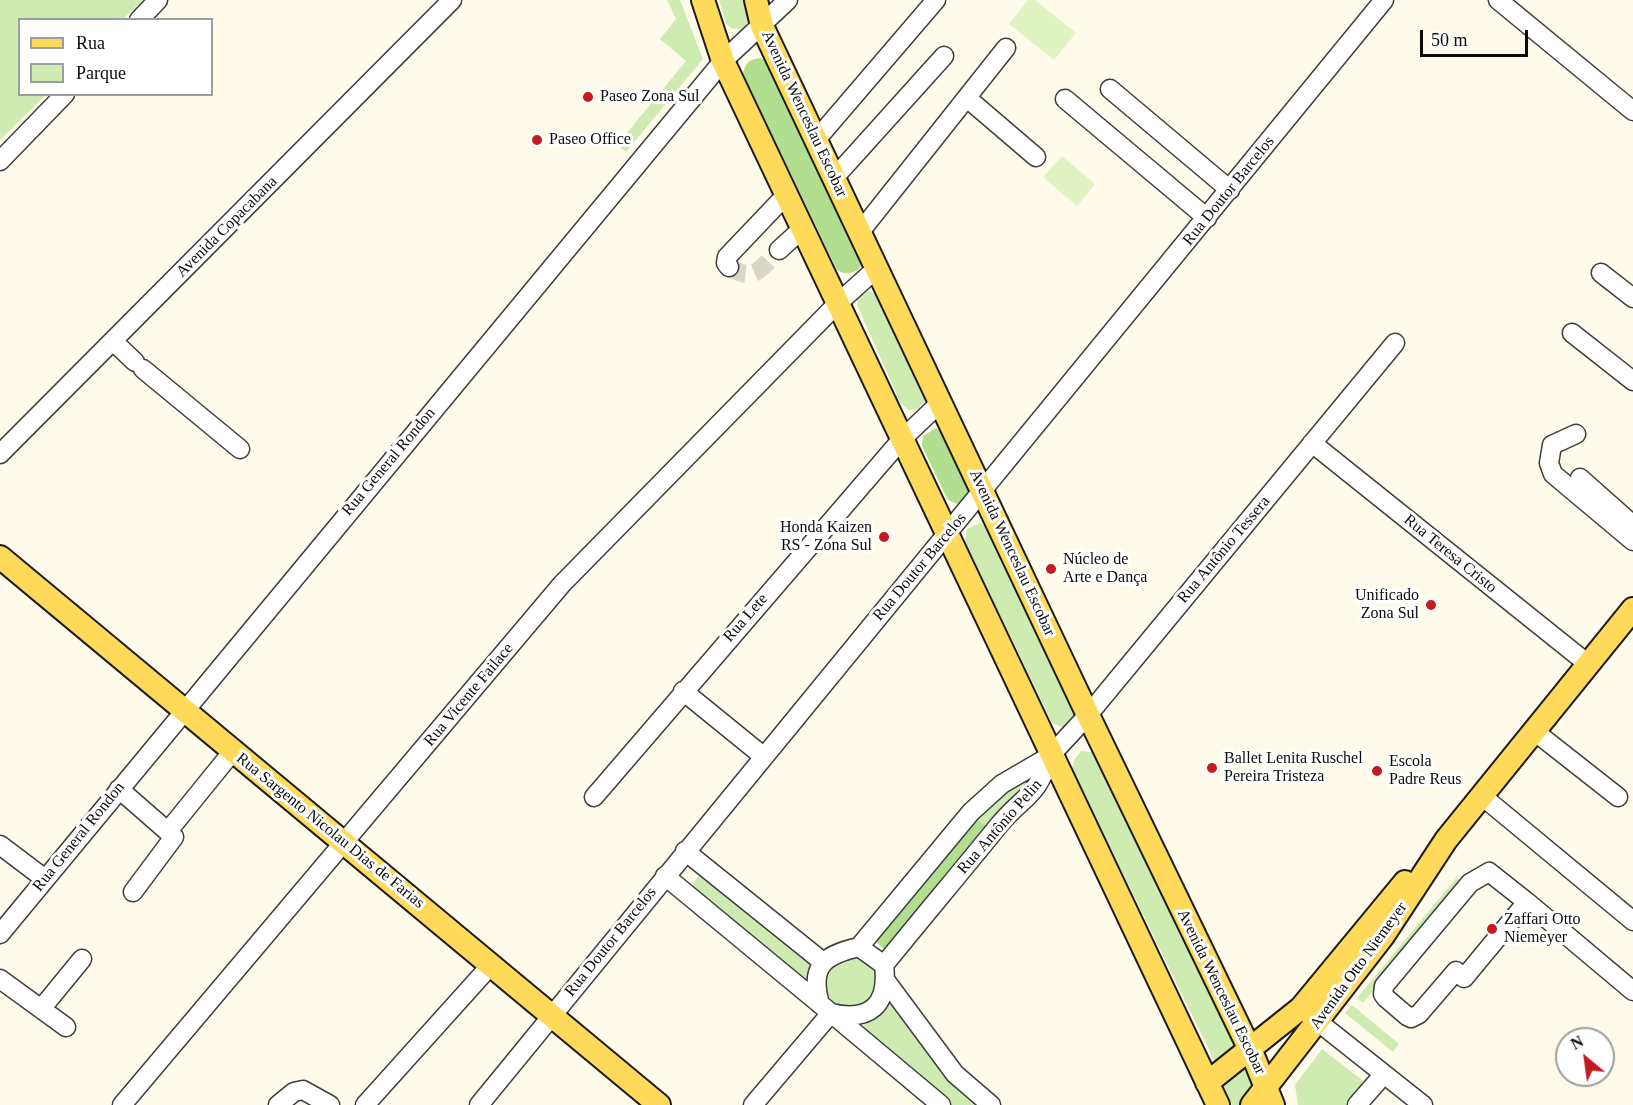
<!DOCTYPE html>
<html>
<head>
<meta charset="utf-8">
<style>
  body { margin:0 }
  #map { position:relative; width:1633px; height:1105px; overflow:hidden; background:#fffbea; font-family:"Times New Roman",serif }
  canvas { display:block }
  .legend { position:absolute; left:18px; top:18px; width:195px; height:78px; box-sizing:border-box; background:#fff; border:2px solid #9d9d9d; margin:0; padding:8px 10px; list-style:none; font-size:18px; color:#0b0b0b }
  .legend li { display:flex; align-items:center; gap:12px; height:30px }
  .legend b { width:30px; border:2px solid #9d9d9d }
  .north { position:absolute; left:1555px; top:1027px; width:60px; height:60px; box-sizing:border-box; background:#fff; border:2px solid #9d9d9d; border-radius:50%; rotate:331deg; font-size:16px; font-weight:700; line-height:24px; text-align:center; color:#0b0b0b }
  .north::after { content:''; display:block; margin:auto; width:21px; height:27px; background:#c51a1f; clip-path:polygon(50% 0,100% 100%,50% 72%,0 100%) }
  .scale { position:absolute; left:1420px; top:30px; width:108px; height:27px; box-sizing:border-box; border:3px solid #0b0b0b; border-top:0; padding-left:8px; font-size:18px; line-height:21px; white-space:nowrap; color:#0b0b0b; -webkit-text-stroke:4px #fff; paint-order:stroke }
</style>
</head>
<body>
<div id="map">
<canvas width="1633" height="1105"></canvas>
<ul class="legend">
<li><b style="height:8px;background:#ffda5a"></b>Rua</li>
<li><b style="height:16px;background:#ceecb1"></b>Parque</li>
</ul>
<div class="north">N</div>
<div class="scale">50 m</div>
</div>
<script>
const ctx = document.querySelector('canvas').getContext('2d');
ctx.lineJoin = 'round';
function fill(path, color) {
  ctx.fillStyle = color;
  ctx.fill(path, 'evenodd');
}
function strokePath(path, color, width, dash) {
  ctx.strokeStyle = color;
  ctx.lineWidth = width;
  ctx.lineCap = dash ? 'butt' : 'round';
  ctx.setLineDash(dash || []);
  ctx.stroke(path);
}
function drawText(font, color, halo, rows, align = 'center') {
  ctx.font = font + ' "Times New Roman",serif';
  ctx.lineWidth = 6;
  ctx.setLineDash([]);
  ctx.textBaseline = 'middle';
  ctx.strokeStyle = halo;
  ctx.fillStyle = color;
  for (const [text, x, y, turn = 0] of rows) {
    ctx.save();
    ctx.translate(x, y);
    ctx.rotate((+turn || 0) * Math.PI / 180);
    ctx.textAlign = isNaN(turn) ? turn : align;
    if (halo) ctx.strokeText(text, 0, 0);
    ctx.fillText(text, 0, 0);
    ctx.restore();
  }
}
fill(new Path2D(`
  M 0,0 L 143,0 L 123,19 L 20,20 L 20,94 L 46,95 L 0,140 Z
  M 667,0 L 680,0 L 703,59 L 626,152 L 617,145 L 686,61 L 660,39 L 676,19 Z
  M 719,0 L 746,0 L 750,20 L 743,28 L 733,29 L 726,24 Z
  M 869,291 L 878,295 L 924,388 L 926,400 L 918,409 L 909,410 L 901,404 L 857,305 L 858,297 Z
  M 980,523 L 991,530 L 1076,706 L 1074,719 L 1064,728 L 1052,723 L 965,541 L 967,529 Z
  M 1081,751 L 1092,752 L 1100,758 L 1240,1047 L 1225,1062 L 1214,1060 L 1072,769 L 1074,760 Z
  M 1039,773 L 989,828 L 978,820 L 1005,791 Z
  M 700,874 L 815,967 L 805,979 L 690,887 Z
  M 1457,877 L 1461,883 L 1363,1003 L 1357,998 Z
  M825 983a26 26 0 1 1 52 0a26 26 0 1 1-52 0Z
  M 890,997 L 977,1103 L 976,1105 L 952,1105 L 862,1027 Z
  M 1352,1005 L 1399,1044 L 1393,1052 L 1345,1013 Z
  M 1322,1049 L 1366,1083 L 1347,1105 L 1298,1105 L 1295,1085 Z
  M 1234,1067 L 1247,1072 L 1255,1092 L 1244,1105 L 1232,1105 L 1222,1096 L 1222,1077 Z`), '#ceecb1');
fill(new Path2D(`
  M 761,58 L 770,63 L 862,259 L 860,268 C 852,274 846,275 837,270 L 743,73 C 746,62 750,59 761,58 Z
  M 936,428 L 945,433 L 972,487 L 969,497 L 957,504 L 948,500 L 922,446 L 923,436 Z
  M 978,820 L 989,828 L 886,951 L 875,941 Z`), '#b1de8f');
fill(new Path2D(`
  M 1028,0 L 1035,0 L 1076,33 L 1054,60 L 1009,24 Z
  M 1062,156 L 1095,184 L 1077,206 L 1043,177 Z`), '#e1f2c3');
strokePath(new Path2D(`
  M 729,267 C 755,283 760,269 779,250`), '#dad7c9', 18, [18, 9]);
const minor = new Path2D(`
  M 1498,0 L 1633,111
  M 139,20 L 158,0
  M 1110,89 L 1230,190
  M 967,98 L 1036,157
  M 1065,99 L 1207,218
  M 816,140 L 936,0
  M 0,161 L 65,94
  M 834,178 L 944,56
  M 860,232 L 1006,48
  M 779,250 L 802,229
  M 729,267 L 726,263 L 727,257 L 786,195
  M 1601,273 L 1633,298
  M 1572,333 L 1633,381
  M 113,341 L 135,362
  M 143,369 L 240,449
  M 1576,434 L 1552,445 L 1549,463 L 1553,474 L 1633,541
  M 1312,443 L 1588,664
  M 0,454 L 452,0
  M 1580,478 L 1633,525
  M 683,691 L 763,756
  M 1534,731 L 1618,797
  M 119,789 L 174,837 L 133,892
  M 1482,796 L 1633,921
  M 594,797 L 901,440 L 941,402
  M 173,825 L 233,751
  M 0,845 L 45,879
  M 685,851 L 823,962
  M 1489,872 L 1527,902 L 1464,978 L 1456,971 L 1419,1014 L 1411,1018 L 1407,1016 L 1386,998 L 1383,994 L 1384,986 L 1470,883 Z
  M 665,876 L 831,1013 C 870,1022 889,1005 884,965 L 859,947 C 824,955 809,966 820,1004
  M 1527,902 L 1633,991
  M 0,934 L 723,61 L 788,0
  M 859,947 L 971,812 L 1002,784 L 1050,756 L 1088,715 L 1395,343
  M 884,965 C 922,918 961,872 999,825 C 1024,795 1037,798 1050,756
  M 0,979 L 66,1027
  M 886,981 L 955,1074 L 991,1105
  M 41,1009 L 82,959
  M 1307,1013 L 1423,1105
  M 122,1105 L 562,584 L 837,304 L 877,268
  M 278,1105 L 294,1092 L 303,1090 L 330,1105
  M 365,1105 L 491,965
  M 479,1105 L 1384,0
  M 753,1105 L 831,1013 L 941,1105
  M 1357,1105 L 1384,1074`);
const major = new Path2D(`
  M 703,0 L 723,61 L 1218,1105
  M 756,0 L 762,26 L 1088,715 L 1254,1058 L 1273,1105
  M 0,557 L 659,1105
  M 1207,1083 L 1301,1008 L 1405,882
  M 1252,1105 L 1383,936 L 1446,840 L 1633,609`);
strokePath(minor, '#3e3e3e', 21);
strokePath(major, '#1c1c1c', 26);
strokePath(minor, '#fff', 18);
strokePath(major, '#ffda5a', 22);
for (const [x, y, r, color] of [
  [588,97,6,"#c51a1f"],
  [537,140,6,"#c51a1f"],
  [884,537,6,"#c51a1f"],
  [1051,569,6,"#c51a1f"],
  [1431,605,6,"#c51a1f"],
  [1212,768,6,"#c51a1f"],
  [1377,771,6,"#c51a1f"],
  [1492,929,6,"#c51a1f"]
]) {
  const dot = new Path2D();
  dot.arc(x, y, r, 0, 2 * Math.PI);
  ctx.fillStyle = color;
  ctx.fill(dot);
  strokePath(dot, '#fff', 2);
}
drawText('16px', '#0b0b0b', '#fff', [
  ["Paseo Zona Sul",600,97],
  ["Paseo Office",549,140],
  ["Honda Kaizen",872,528,"right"],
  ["RS - Zona Sul",872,546,"right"],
  ["Núcleo de",1063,560],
  ["Arte e Dança",1063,578],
  ["Unificado",1419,596,"right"],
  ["Zona Sul",1419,614,"right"],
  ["Ballet Lenita Ruschel",1224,759],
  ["Pereira Tristeza",1224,777],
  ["Escola",1389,762],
  ["Padre Reus",1389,780],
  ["Zaffari Otto",1504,920],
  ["Niemeyer",1504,938]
], 'left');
drawText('16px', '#0b0b0b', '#fff', [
  ["Avenida Wenceslau Escobar",804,114,65],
  ["Rua Doutor Barcelos",1229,191,-51],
  ["Avenida Copacabana",227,227,-45],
  ["Rua General Rondon",389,462,-50],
  ["Rua Antônio Tessera",1224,550,-50],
  ["Avenida Wenceslau Escobar",1012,553,65],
  ["Rua Teresa Cristo",1450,554,39],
  ["Rua Doutor Barcelos",920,567,-50],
  ["Rua Lete",746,618,-49],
  ["Rua Vicente Failace",469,695,-50],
  ["Rua Antônio Pelin",1000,827,-49],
  ["Rua Sargento Nicolau Dias de Farias",330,831,39],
  ["Rua General Rondon",79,837,-51],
  ["Rua Doutor Barcelos",611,942,-51],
  ["Avenida Otto Niemeyer",1359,966,-54],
  ["Avenida Wenceslau Escobar",1221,992,64]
]);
</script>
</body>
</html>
